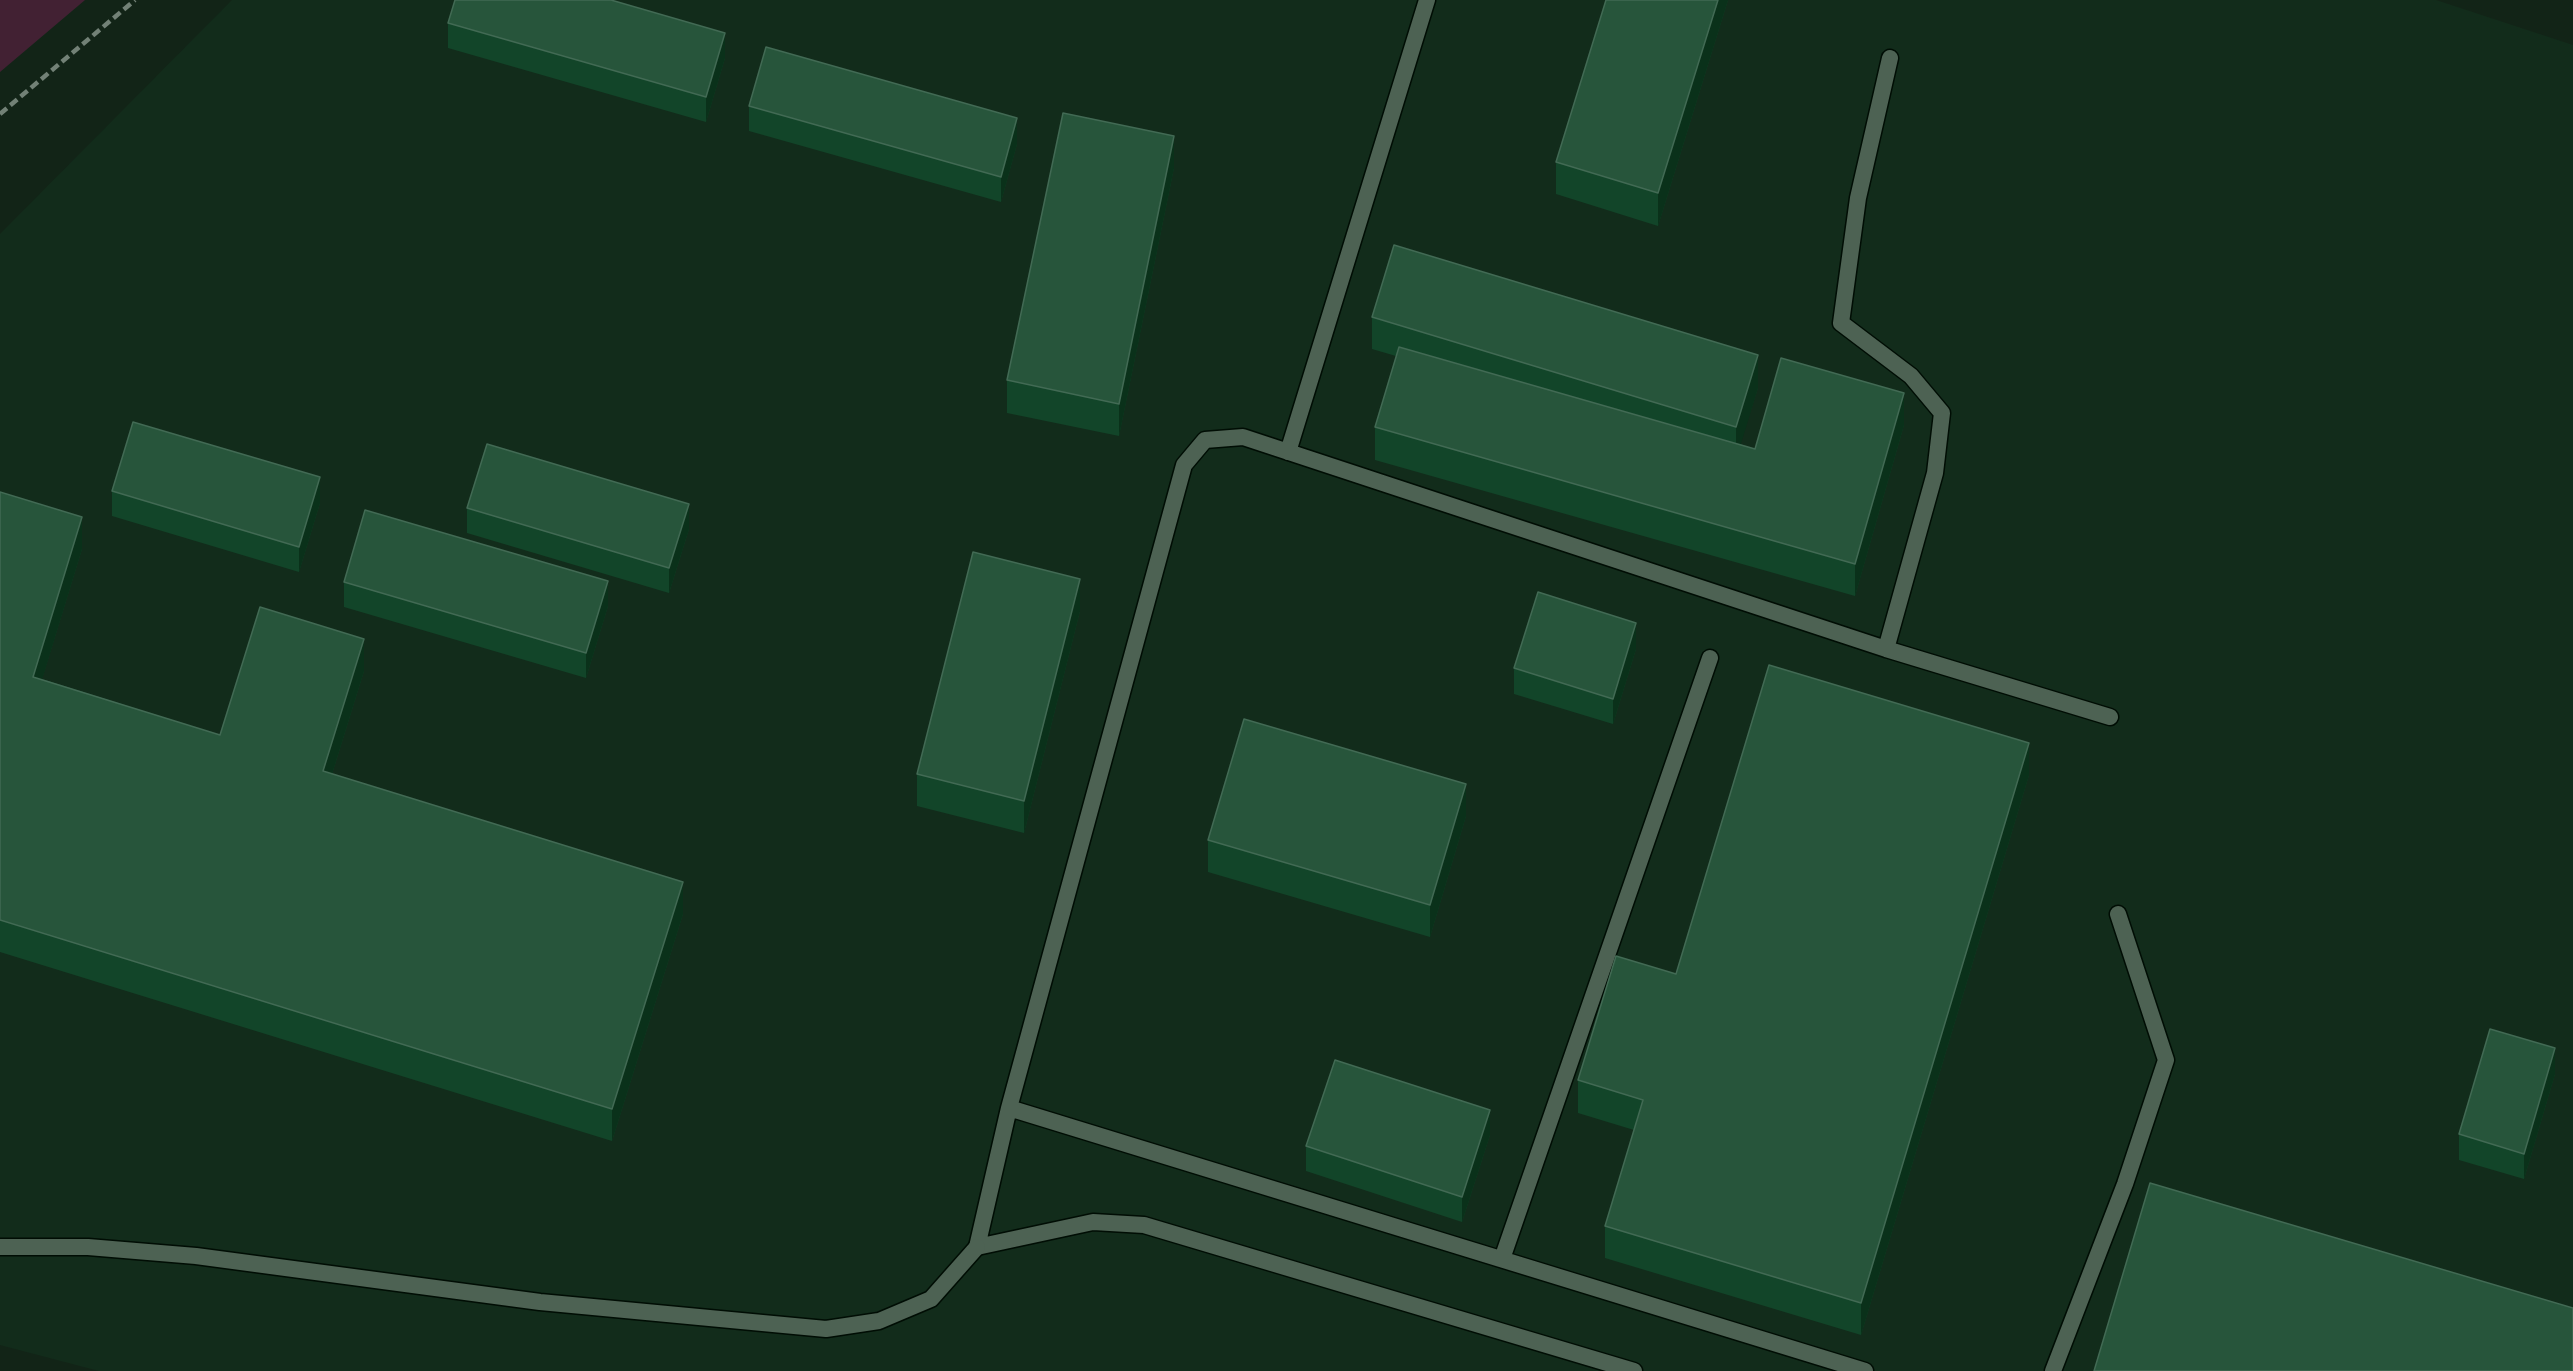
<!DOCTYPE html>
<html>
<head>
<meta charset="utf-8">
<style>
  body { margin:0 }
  canvas { display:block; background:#122417 }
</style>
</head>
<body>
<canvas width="2573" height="1371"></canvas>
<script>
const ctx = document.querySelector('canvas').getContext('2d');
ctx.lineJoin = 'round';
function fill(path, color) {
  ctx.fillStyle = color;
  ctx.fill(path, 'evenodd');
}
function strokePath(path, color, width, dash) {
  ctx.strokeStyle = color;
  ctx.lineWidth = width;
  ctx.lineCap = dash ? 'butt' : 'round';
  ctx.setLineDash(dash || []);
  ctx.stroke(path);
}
fill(new Path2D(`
  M 232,0 L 2436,0 L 2573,45 L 2573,1371 L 99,1371 L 0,1345 L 0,234 Z`), '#122c1b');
fill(new Path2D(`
  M 0,0 L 85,0 L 0,72 Z`), '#422133');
const service = new Path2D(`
  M 1288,452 L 1427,0
  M 1886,649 L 1935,473 L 1942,413 L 1911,376 L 1841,323 L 1858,198 L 1890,58
  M 1009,1108 L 1865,1371
  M 1502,1259 L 1710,658
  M 1634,1371 L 1144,1225 L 1093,1222 L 977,1247 L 1009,1108 L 1184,465 L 1205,440 L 1243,437 L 1886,649 L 2110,717
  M 2053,1371 L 2125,1184 L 2166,1060 L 2118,914`);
const minor = new Path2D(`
  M 0,1247 L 88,1247 L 196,1256 L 540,1302 L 826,1329 L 879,1321 L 931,1299 L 977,1247`);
strokePath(service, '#000d04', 19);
strokePath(minor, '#000d04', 19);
strokePath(service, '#4d6253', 16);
strokePath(minor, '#4d6253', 16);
strokePath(new Path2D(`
  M 0,114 L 135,0`), '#728176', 4.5, [9, 4.5]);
fill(new Path2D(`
  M 1728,0 L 1658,226 L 1556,194 L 1556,162 Z
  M 448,23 L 725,58 L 706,122 L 448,48 Z
  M 749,106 L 1017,144 L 1001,202 L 749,131 Z
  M 1174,168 L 1119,436 L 1007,413 L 1007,380 Z
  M 1372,317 L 1758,388 L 1740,444 L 1755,449 L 1904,425 L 1855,596 L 1375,460 L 1375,427 L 1396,356 L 1372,349 Z
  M 112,491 L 320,503 L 299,572 L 112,516 Z
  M 0,492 L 82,549 L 42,679 L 220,735 L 364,671 L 332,774 L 683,914 L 612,1141 L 0,952 Z
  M 467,508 L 689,529 L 669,593 L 467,533 Z
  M 344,582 L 608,606 L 586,678 L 344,607 Z
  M 1080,611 L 1024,833 L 917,806 L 917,774 Z
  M 1636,649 L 1613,724 L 1514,694 L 1514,668 Z
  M 2029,775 L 1861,1335 L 1605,1258 L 1605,1226 L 1634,1130 L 1578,1113 L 1578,1080 L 1676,974 Z
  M 1466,816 L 1430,937 L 1208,872 L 1208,840 Z
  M 2555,1074 L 2524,1179 L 2459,1160 L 2459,1134 Z
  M 1490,1135 L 1462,1222 L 1306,1171 L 1306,1146 Z`), '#124529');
fill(new Path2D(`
  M 1718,0 L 1728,0 L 1658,226 L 1658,193 Z
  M 725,33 L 725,58 L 706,122 L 706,97 Z
  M 1017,118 L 1017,144 L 1001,202 L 1001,177 Z
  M 1174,136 L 1174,168 L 1119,436 L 1119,404 Z
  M 1758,355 L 1758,388 L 1736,460 L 1736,427 Z
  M 1904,393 L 1904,425 L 1855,596 L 1855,564 Z
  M 320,477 L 320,503 L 299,572 L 299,547 Z
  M 689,504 L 689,529 L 669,593 L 669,568 Z
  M 82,517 L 82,549 L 33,709 L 33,677 Z
  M 1080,579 L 1080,611 L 1024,833 L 1024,801 Z
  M 608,581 L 608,606 L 586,678 L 586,653 Z
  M 1636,623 L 1636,649 L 1613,724 L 1613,699 Z
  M 364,639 L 364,671 L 323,803 L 323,771 Z
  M 2029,743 L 2029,775 L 1861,1335 L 1861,1303 Z
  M 1466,784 L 1466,816 L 1430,937 L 1430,905 Z
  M 683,882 L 683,914 L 612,1141 L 612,1109 Z
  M 2555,1048 L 2555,1074 L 2524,1179 L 2524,1154 Z
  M 1490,1110 L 1490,1135 L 1462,1222 L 1462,1197 Z`), '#0a311a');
const building = new Path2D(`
  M 455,0 L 611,0 L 725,33 L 706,97 L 448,23 Z
  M 1606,0 L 1718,0 L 1658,193 L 1556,162 Z
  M 766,47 L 1017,118 L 1001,177 L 749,106 Z
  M 1063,113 L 1174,136 L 1119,404 L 1007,380 Z
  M 1394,245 L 1758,355 L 1736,427 L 1372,317 Z
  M 1399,347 L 1755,449 L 1781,358 L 1904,393 L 1855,564 L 1375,427 Z
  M 133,422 L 320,477 L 299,547 L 112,491 Z
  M 487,444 L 689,504 L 669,568 L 467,508 Z
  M 0,492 L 82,517 L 33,677 L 220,735 L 260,607 L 364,639 L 323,771 L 683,882 L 612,1109 L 0,920 Z
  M 365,510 L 608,581 L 586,653 L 344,582 Z
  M 973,552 L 1080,579 L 1024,801 L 917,774 Z
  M 1538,592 L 1636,623 L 1613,699 L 1514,668 Z
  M 1769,665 L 2029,743 L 1861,1303 L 1605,1226 L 1643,1100 L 1578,1080 L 1616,956 L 1676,974 Z
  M 1244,719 L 1466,784 L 1430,905 L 1208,840 Z
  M 2490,1029 L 2555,1048 L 2524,1154 L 2459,1134 Z
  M 1335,1060 L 1490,1110 L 1462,1197 L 1306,1146 Z
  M 2150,1183 L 2573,1308 L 2573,1371 L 2094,1371 Z`);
fill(building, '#27553b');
strokePath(building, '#426a54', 1.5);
</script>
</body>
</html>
